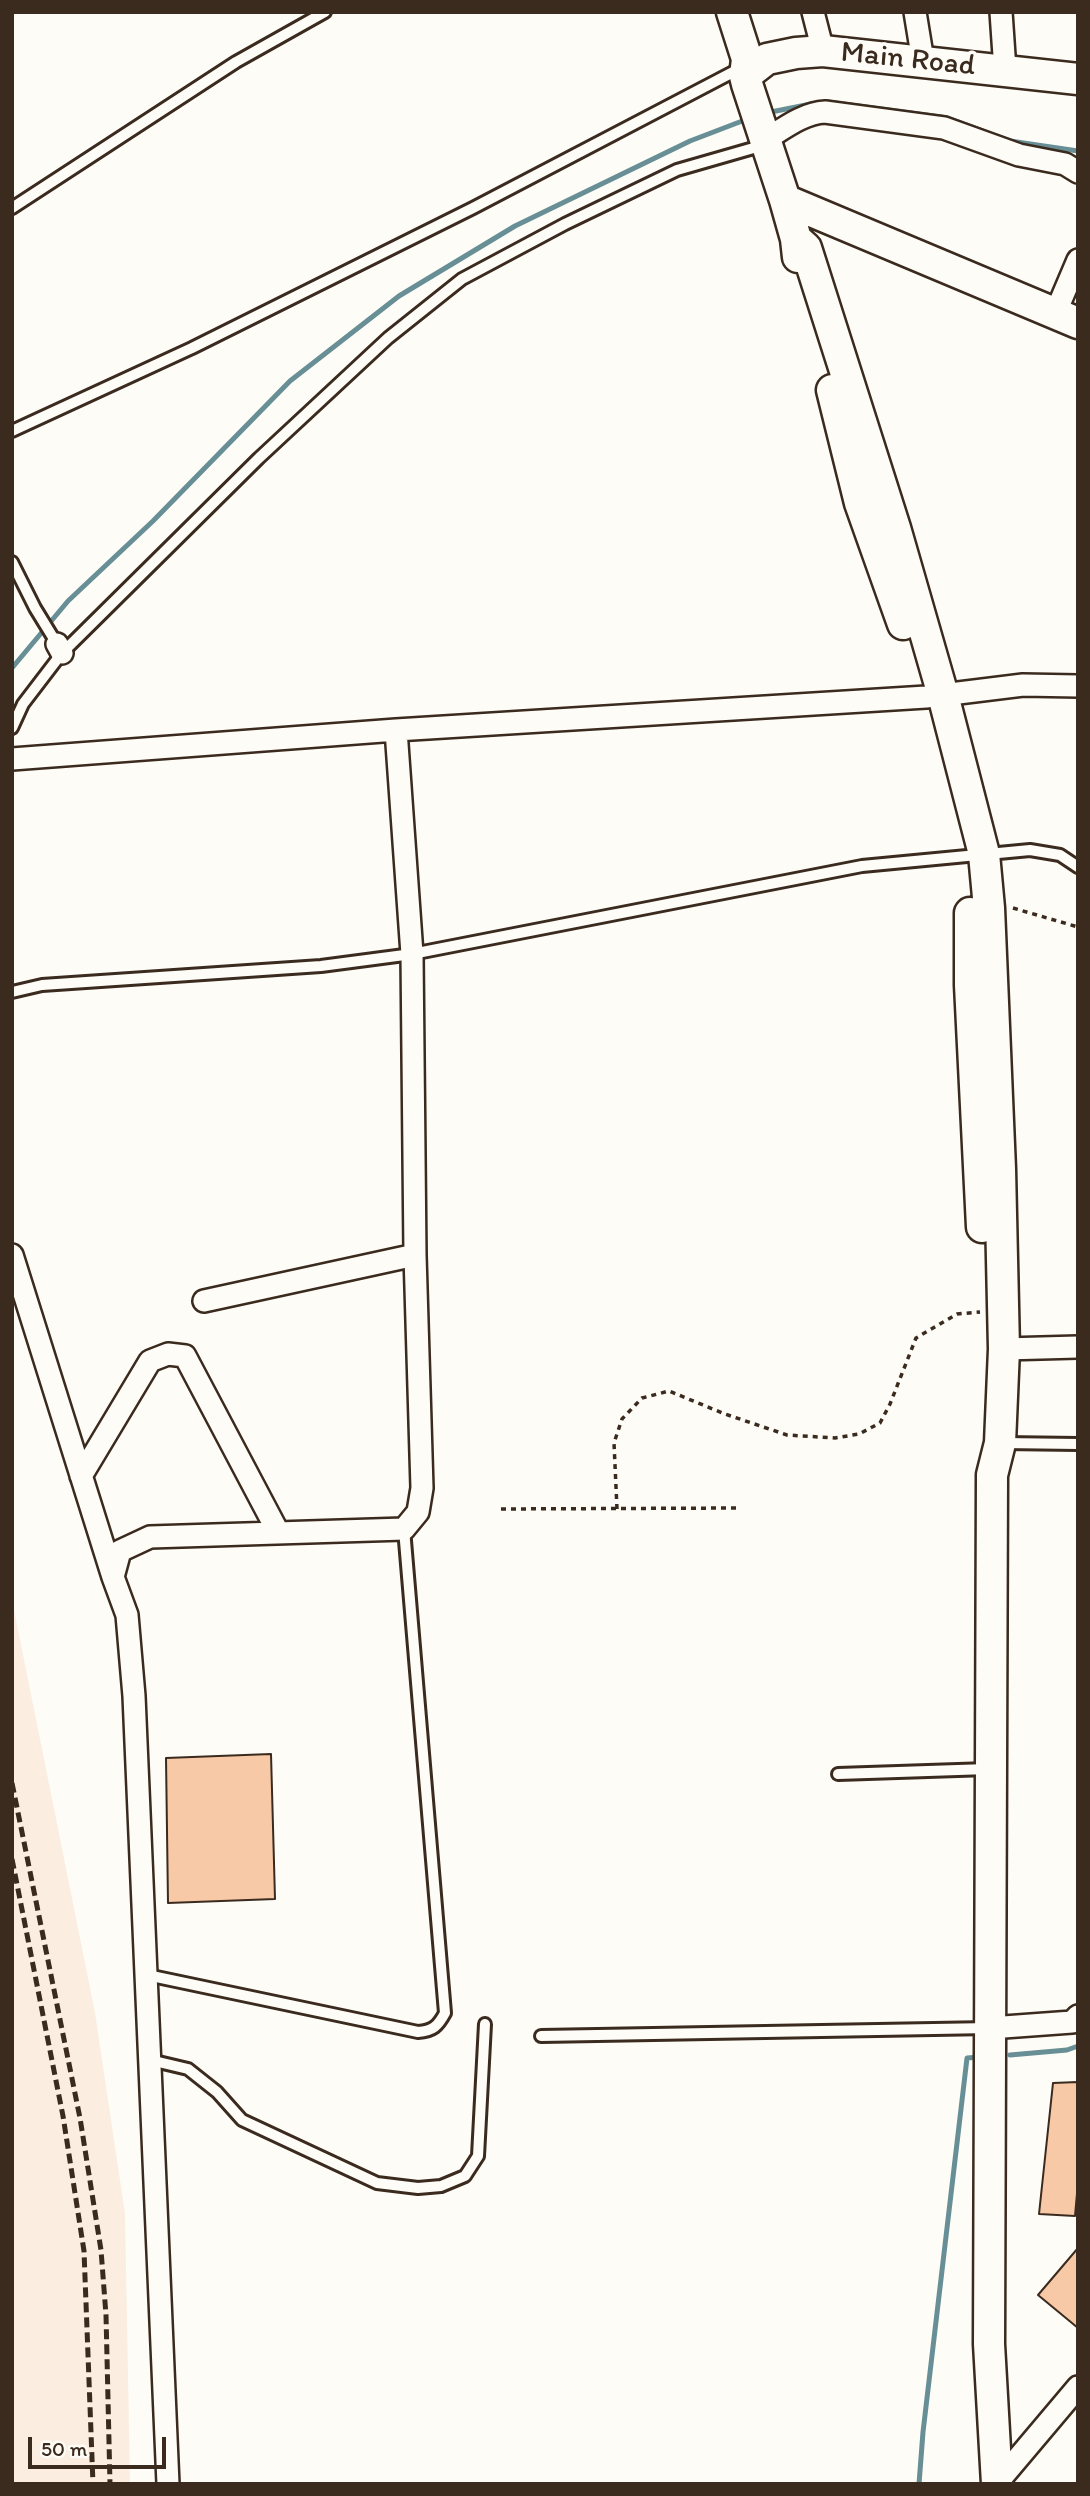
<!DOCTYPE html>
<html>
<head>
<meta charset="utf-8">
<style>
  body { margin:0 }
  #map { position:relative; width:1090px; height:2496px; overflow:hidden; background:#fdfcf7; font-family:Itim,sans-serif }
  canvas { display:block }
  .frame { position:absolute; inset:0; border:14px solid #3b2a1e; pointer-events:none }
  .scale { position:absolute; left:28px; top:2437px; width:138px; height:32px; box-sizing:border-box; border:4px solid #3b2a1e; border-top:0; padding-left:9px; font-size:21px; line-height:24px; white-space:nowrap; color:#3b2a1e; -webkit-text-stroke:5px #fdfcf7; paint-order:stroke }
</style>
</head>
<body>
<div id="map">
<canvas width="1090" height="2496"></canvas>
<div class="frame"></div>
<div class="scale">50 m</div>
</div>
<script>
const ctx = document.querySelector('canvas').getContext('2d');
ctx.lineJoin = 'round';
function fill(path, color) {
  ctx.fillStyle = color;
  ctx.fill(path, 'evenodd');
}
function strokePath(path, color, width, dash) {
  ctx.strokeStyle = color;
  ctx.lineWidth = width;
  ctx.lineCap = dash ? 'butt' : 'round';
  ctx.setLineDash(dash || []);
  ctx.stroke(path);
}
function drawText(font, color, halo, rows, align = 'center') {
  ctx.font = font + ' Itim,sans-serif';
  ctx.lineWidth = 7;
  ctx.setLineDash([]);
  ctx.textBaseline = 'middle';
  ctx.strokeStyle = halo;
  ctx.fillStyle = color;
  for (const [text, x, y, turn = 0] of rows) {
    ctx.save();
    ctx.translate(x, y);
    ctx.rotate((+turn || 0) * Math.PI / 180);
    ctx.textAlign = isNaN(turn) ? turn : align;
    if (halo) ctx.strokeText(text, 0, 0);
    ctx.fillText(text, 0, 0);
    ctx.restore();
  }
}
fill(new Path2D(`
  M 12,1600 L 95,2013 L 125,2214 L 130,2484 L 12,2484 Z`), '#fbeddf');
strokePath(new Path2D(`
  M 828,102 L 948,118 L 1010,141 L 1078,151
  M 766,113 L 811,104
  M 12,668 L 68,601 L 153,521 L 290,381 L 399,296 L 515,226 L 690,141 L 750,118
  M 1010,2055 L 1067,2050 L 1078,2046
  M 919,2484 L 923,2432 L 967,2058 L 980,2057`), '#678f95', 5);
const building = new Path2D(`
  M 271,1754 L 275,1899 L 168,1903 L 166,1758 Z
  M 1078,2082 L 1078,2182 L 1075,2216 L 1039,2214 L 1053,2083 Z
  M 1078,2248 L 1078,2328 L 1038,2295 Z`);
fill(building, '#f7c9a7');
strokePath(building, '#3b2a1e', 2);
const lane = new Path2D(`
  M 12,208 L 236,62 L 325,12
  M 12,431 L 192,348 L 473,208 L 737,70
  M 12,562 L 35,608 L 57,644
  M 12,728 L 23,704 L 62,653 L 259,458 L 388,338 L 462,279 L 565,224 L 677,170 L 764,145
  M 12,992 L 42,985 L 321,966 L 412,954 L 862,866 L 1030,850 L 1060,855 L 1078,867
  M 1003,1443 L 1078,1444
  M 838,1774 L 988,1769
  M 147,1975 L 418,2032 C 433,2031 438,2026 445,2013 L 404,1529
  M 541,2036 L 990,2028
  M 150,2060 L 188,2069 L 217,2092 L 242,2120 L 377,2183 L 418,2188 L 441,2186 L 465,2176 L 478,2156 L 485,2024`);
const street = new Path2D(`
  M 813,12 L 823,51
  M 915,12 L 923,61
  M 1001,12 L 1005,70
  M 765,140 C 783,129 803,113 825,112 L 944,128 L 1019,155 L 1065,164 L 1078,172
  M 1055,314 L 1078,260
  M 57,644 L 62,653
  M 12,759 L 396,730 L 926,697 L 1023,685 L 1078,686
  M 12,1255 L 113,1577
  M 204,1301 L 415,1255
  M 1004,1349 L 1078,1347
  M 81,1476 L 150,1361 L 168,1354 L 185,1356 L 278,1532
  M 990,2028 L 1072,2022 L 1078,2016
  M 997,2483 L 1078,2387
  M 168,2484 L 134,1696 L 127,1615 L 113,1577 L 120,1551 L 150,1537 L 404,1529 L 418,1512 L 422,1488 L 415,1255 L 412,954 L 396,730`);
const secondary = new Path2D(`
  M 732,12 L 747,59 L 745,76 L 747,84 L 785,200 L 796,239 L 798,257
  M 745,76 L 767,59 L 796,53 L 823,51 L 1078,79
  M 785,200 L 1078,323
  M 796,239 L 806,248 L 895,528 L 943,695 L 984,854 L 989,908 L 1000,1169 L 1004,1349 L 1000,1443 L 992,1475 L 989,2344 L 997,2484
  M 832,390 L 860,503 L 903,624
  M 970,913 L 970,985 L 982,1227`);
strokePath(lane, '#3b2a1e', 16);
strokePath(street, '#3b2a1e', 26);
strokePath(secondary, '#3b2a1e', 35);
strokePath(new Path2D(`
  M 1013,908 L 1078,927
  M 501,1509 L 737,1508
  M 617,1509 L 614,1443 L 622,1419 L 642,1398 L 669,1391 L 725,1414 L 787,1435 L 835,1438 L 859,1434 L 880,1423 L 890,1404 L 916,1338 L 957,1314 L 980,1312`), '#3b2a1e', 3.5, [5, 5]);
strokePath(lane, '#fdfcf7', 10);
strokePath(street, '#fdfcf7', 21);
strokePath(secondary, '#fdfcf7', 30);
strokePath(new Path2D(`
  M 12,1783 L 80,2118 L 101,2250 L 106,2315 L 110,2484
  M 12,1859 L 63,2116 L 84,2251 L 93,2484`), '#3b2a1e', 5, [10, 5]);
drawText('30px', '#3b2a1e', '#fdfcf7', [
  ["Main Road",908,60,6]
]);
</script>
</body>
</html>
